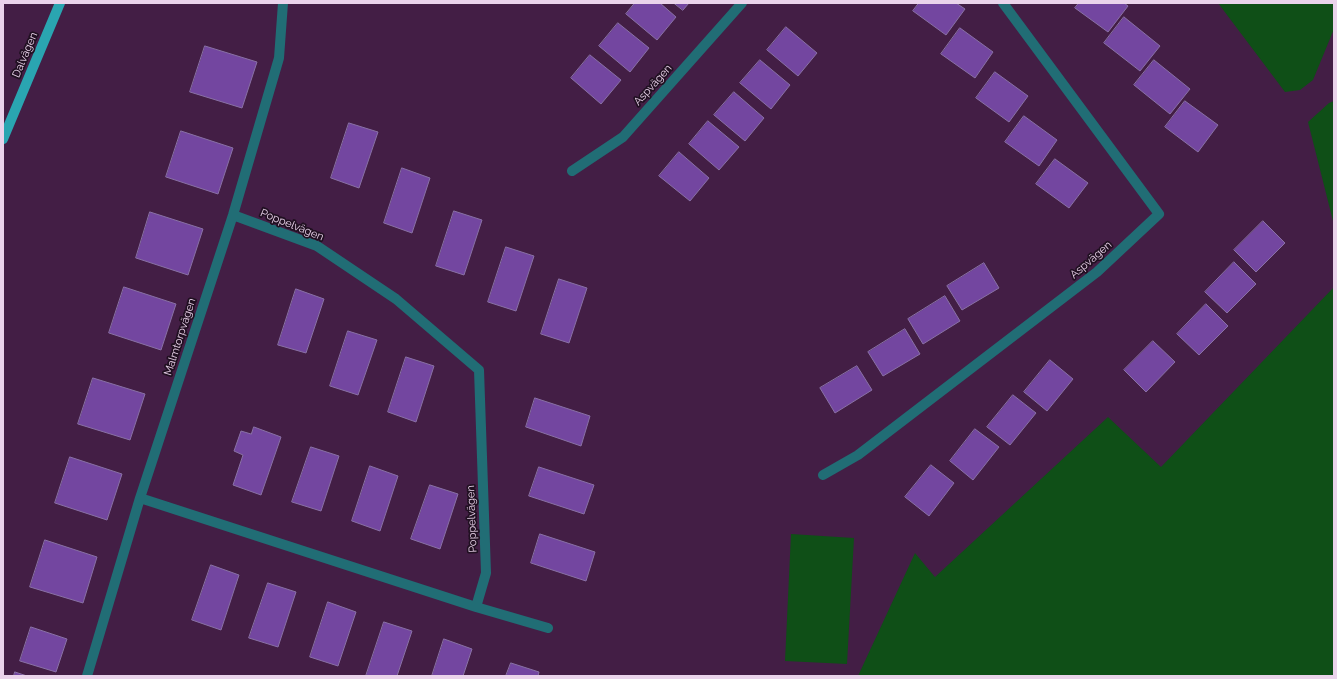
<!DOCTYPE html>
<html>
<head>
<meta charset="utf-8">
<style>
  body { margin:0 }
  #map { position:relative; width:1337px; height:679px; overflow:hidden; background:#431e45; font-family:Raleway,sans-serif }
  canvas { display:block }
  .frame { position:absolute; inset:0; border:4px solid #ead3eb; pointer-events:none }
</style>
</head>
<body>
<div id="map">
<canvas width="1337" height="679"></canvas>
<div class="frame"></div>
</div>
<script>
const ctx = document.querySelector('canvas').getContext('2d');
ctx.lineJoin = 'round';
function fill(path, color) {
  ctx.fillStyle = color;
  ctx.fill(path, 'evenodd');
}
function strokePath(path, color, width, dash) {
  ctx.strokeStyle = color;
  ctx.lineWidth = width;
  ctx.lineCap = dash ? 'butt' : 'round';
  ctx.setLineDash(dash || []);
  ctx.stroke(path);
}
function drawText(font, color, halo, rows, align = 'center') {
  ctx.font = font + ' Raleway,sans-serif';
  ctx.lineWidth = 3.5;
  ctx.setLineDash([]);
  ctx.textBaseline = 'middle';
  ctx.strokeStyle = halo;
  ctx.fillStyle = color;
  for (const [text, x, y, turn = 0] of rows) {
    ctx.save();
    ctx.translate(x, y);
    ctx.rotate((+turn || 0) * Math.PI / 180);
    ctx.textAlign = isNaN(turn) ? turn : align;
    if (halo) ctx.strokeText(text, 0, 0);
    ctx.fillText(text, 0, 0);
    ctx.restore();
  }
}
fill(new Path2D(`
  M 1218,3 L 1334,3 L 1334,29 L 1313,80 L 1300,90 L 1285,92 Z
  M 1334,101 L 1334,225 L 1308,122 L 1329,103 Z
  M 1334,287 L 1334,676 L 858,676 L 915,553 L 935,577 L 1108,417 L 1161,467 Z
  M 791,534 L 854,538 L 847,664 L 785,661 Z`), '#0f4f17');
const building = new Path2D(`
  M 635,3 L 660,3 L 676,17 L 657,40 L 626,14 Z
  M 674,3 L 689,3 L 683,10 Z
  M 919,3 L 956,3 L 965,9 L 946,35 L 913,11 Z
  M 1079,3 L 1124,3 L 1128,6 L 1108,32 L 1075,8 Z
  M 1124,17 L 1160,46 L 1140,71 L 1104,43 Z
  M 618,23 L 649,48 L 630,72 L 599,46 Z
  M 786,27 L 817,53 L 798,76 L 767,50 Z
  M 960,28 L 993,52 L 975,78 L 941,54 Z
  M 205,46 L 257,62 L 242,108 L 190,92 Z
  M 590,55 L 621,80 L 601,104 L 571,78 Z
  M 760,60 L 790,85 L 771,109 L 740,83 Z
  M 1154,60 L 1190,89 L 1170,114 L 1134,85 Z
  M 995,72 L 1028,96 L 1009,122 L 976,98 Z
  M 734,92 L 764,118 L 745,141 L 714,115 Z
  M 1185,101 L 1218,125 L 1198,152 L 1165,127 Z
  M 1024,116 L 1057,140 L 1039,166 L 1005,142 Z
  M 708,121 L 739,147 L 719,170 L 689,144 Z
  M 349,123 L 378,132 L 359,188 L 331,178 Z
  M 181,131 L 233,148 L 218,194 L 166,177 Z
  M 679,152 L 709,178 L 690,201 L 659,176 Z
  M 1055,159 L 1088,183 L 1069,208 L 1036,184 Z
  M 402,168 L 430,178 L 412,233 L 384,223 Z
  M 454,211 L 482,220 L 464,275 L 436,266 Z
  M 150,212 L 203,229 L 188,275 L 136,258 Z
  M 1263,221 L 1285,243 L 1256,272 L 1234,250 Z
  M 506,247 L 534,256 L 516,311 L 488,302 Z
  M 1234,262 L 1256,284 L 1227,313 L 1205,292 Z
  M 984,263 L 999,288 L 962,310 L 947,286 Z
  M 559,279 L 587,288 L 569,343 L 541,334 Z
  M 124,287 L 176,304 L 161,350 L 109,333 Z
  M 296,289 L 324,299 L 306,353 L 278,345 Z
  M 945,296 L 960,321 L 923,344 L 908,319 Z
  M 1206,304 L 1228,326 L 1199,355 L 1177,334 Z
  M 905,329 L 920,354 L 883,376 L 868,352 Z
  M 348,331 L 377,340 L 358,395 L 330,386 Z
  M 1153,341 L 1175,362 L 1146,392 L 1124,370 Z
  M 406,357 L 434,366 L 416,422 L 388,412 Z
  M 1050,360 L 1073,379 L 1047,411 L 1024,392 Z
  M 857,366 L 872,390 L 835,413 L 820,388 Z
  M 93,378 L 145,394 L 130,440 L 78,424 Z
  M 1013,395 L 1036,413 L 1010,445 L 987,427 Z
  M 535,398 L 590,416 L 581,446 L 526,427 Z
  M 254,427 L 281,437 L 261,495 L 233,485 L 243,455 L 234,451 L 241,431 L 251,434 Z
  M 975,429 L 999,447 L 973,480 L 950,461 Z
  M 311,447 L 339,456 L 321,511 L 292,502 Z
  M 70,457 L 122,474 L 107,520 L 55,503 Z
  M 931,465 L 954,483 L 929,516 L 905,497 Z
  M 370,466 L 398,476 L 380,531 L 352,521 Z
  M 539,467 L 594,485 L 584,514 L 529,496 Z
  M 430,485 L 458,494 L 440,549 L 411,539 Z
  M 540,534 L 595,552 L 586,581 L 531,563 Z
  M 45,540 L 97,557 L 83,603 L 30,587 Z
  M 211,565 L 239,575 L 221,630 L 192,620 Z
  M 268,583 L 296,592 L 278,647 L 249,638 Z
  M 328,602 L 356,612 L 338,666 L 310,657 Z
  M 384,622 L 412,631 L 397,676 L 366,676 Z
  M 31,627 L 67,639 L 56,672 L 20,661 Z
  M 444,639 L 472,649 L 463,676 L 432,676 Z
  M 511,663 L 539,672 L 538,676 L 506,676 Z
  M 15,672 L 27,676 L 14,676 Z`);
fill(building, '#7346a0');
strokePath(building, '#8971a5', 1);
strokePath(new Path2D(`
  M 572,171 L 623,137 L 742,3
  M 233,215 L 317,246 L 396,299 L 479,370 L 486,573 L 476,607
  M 823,475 L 858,455 L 1097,272 L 1159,214 L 1003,3
  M 140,498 L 476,607 L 548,628
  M 87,676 L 140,498 L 233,215 L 279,58 L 283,3`), '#216d75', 10);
strokePath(new Path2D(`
  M 3,139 L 60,3`), '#2aa5b1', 10);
drawText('11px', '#ead3eb', '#201021', [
  ["Dalvägen",25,55,-67],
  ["Aspvägen",653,85,-48],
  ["Poppelvägen",292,225,22],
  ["Aspvägen",1091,260,-41],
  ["Malmtorpvägen",180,337,-72],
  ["Poppelvägen",472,519,-92]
]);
</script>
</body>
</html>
